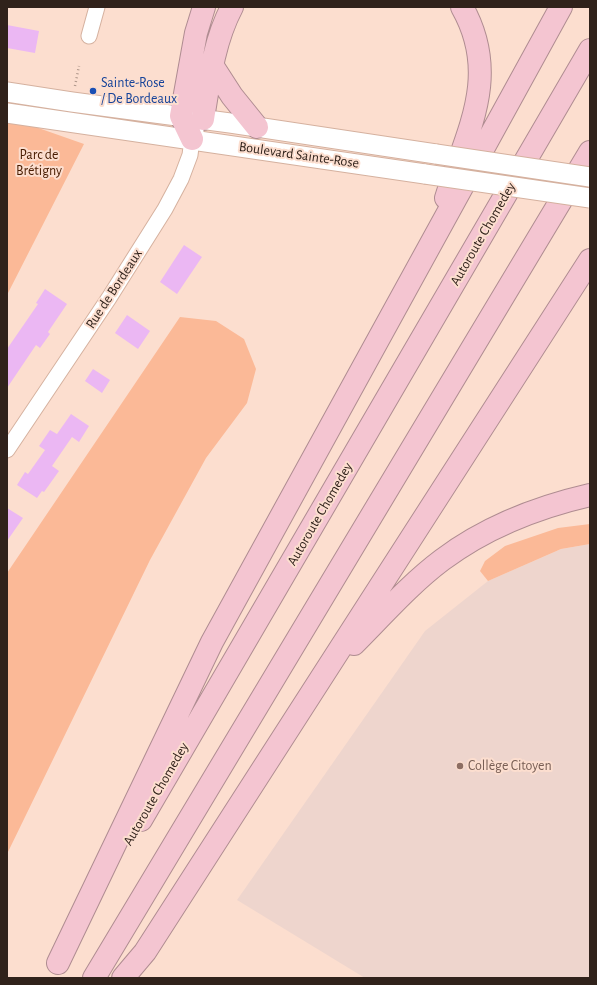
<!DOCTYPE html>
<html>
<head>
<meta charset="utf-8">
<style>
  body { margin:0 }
  #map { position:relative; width:597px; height:985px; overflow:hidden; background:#fcdecf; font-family:"Alegreya Sans",sans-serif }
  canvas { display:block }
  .frame { position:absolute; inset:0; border:8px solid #30221b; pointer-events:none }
</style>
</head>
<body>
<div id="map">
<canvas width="597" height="985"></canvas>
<div class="frame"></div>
</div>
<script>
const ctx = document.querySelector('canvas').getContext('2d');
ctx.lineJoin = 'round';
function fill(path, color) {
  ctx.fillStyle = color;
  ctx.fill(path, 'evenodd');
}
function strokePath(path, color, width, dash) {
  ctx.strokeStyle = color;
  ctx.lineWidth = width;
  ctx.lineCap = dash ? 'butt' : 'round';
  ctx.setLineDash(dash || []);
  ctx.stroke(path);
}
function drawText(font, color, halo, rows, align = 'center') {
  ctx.font = font + ' "Alegreya Sans",sans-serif';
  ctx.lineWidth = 4;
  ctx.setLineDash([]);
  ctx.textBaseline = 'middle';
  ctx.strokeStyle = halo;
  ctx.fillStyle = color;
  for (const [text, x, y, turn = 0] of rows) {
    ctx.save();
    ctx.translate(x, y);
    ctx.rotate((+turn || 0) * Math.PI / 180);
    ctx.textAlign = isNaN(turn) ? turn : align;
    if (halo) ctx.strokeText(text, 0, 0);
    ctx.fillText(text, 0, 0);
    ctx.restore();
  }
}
fill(new Path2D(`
  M 590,544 L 590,978 L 365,978 L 237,900 L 425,631 L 488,581 L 561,549 Z`), '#eed5cd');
fill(new Path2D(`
  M 7,117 L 84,144 L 7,295 Z
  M 180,317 L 216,321 L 244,339 L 256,369 L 247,403 L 206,458 L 150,560 L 7,854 L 7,573 Z
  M 590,524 L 590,544 L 561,549 L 488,581 L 480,571 L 485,561 L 505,546 L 558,528 Z`), '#fbb997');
fill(new Path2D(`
  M 7,25 L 39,31 L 35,53 L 7,48 Z
  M 184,245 L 202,257 L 177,294 L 160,282 Z
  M 45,289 L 67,304 L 48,332 L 50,334 L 40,348 L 36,345 L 7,388 L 7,349 L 38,304 L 36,303 Z
  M 127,315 L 150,331 L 138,349 L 115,333 Z
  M 93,369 L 110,380 L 102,393 L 85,381 Z
  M 71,414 L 89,426 L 79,442 L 72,437 L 52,466 L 59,471 L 44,492 L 42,491 L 37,498 L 17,485 L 25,472 L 28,474 L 45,450 L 39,446 L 50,430 L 57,434 Z
  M 7,508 L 23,518 L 7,541 Z`), '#ebb7f3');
const minor = new Path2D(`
  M 89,36 L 97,7
  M 7,450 L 109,298 L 165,209 L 181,179 L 190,155 L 192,139 L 196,131`);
const tertiary = new Path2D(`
  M 7,92 L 72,102 L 230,123 L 436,154
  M 7,113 L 425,174`);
const motorway = new Path2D(`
  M 212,65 L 232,96 L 257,127
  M 203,119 C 209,81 214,41 232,7
  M 192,139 L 181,116 L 196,33 L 204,7
  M 446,198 C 467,131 501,76 462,7
  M 354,644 C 382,616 410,584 442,560 C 486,527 538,507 590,495
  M 141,820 L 590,50
  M 58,963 L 212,642 L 561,7
  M 94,978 L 590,152
  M 123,978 L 145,952 L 590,260`);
strokePath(minor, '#d5b19f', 17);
strokePath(tertiary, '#d5b19f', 21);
strokePath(motorway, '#af8c91', 24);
strokePath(new Path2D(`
  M 75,86 L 79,66`), '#ae968a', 2.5, [1, 3]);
strokePath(minor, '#fff', 15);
strokePath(tertiary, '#fff', 19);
strokePath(motorway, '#f4c5d1', 22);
const tertiaryBridge = new Path2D(`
  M 436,154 L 590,177
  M 425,174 L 590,198`);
strokePath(tertiaryBridge, '#d5b19f', 21, []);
strokePath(tertiaryBridge, '#fff', 19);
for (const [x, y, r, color] of [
  [93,91,4,"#1a4fb4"],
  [460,766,4,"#8d6e63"]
]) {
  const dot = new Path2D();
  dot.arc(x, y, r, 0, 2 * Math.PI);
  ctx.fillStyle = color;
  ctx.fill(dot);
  strokePath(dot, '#fcdecf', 1.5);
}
drawText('14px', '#164399', '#fcdecf', [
  ["Sainte-Rose",101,83],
  ["/ De Bordeaux",101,99]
], 'left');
drawText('14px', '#481c01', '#fcdecf', [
  ["Parc de",39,155],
  ["Brétigny",39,171]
]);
drawText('14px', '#30221b', '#fcdecf', [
  ["Boulevard Sainte-Rose",299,155,8],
  ["Autoroute Chomedey",483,234,-60],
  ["Rue de Bordeaux",114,289,-57],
  ["Autoroute Chomedey",320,514,-60],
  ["Autoroute Chomedey",156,794,-60]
]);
drawText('14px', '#785e54', '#fcdecf', [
  ["Collège Citoyen",468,766]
], 'left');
</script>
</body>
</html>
